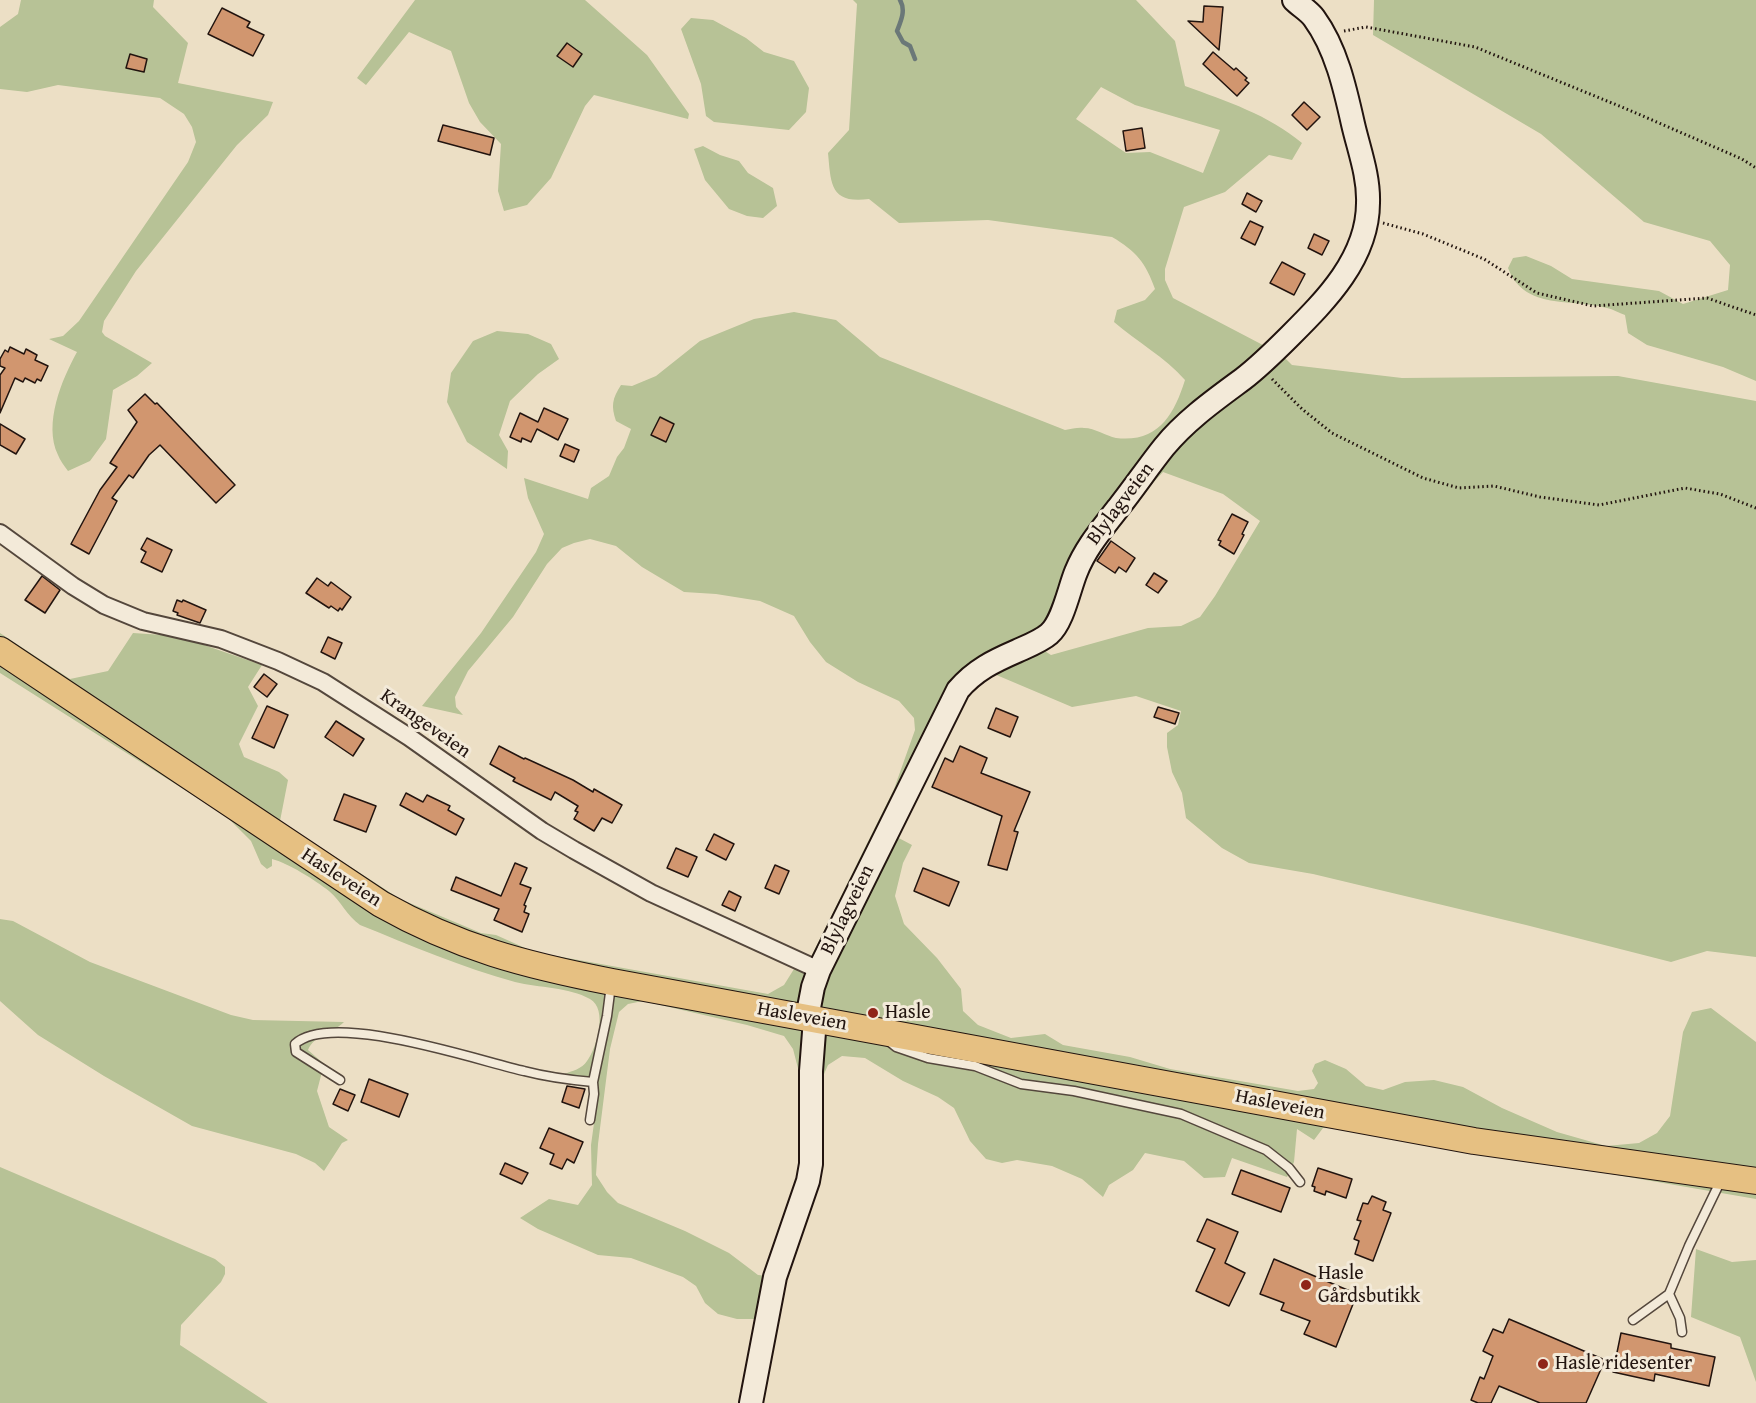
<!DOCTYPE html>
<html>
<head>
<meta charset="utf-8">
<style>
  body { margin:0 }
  canvas { display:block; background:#ecdfc5 }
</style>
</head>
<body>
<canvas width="1756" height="1403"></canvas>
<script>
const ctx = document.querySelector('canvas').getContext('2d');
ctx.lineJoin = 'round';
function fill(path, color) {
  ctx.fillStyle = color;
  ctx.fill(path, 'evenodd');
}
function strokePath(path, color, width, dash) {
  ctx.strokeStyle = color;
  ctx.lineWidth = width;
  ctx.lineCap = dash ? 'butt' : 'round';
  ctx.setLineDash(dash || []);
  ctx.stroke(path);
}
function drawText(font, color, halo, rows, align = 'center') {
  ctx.font = font + ' "Gentium Book Plus",serif';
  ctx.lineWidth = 6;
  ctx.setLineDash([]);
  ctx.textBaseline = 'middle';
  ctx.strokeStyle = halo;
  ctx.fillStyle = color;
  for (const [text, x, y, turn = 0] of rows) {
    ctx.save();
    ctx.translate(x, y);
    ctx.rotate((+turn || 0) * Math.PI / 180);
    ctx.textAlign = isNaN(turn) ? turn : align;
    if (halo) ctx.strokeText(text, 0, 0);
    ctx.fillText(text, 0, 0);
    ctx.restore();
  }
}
fill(new Path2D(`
  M 21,0 L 154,0 L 153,7 L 188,43 L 178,83 L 273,102 L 268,115 L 237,145 L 136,271 L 104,321 L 102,332 L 105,336 L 152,363 L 137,376 L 113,390 L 106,439 L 90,461 L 68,471 C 64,466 60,460 58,455 C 43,424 62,379 77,352 L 49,339 L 63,336 L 79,321 L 188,162 L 196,142 L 192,127 L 184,114 L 160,98 L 58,85 L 27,92 L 0,89 L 0,27 L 18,14 Z
  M 415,0 L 585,0 L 647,55 L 689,114 L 688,119 L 594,95 L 585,106 L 551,178 L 527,205 L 504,211 L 498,191 L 501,144 L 480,122 L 469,103 L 451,51 L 409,32 L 366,85 L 357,78 Z
  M 853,0 L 1136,0 L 1175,41 L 1185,86 C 1226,101 1269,115 1302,143 L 1292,160 L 1269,155 L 1225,192 L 1184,207 L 1165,269 L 1165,280 L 1173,298 L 1282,355 L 1292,365 L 1402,378 L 1618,376 L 1756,401 L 1756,957 L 1707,951 L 1671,962 L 1526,925 L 1313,874 L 1249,863 L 1222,848 L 1186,818 L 1182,793 L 1172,772 L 1167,747 L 1167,733 L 1178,725 L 1181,711 L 1136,696 L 1072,707 L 987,671 L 961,692 L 893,835 L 912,845 L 903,863 L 895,896 L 904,924 L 937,958 L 961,989 L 963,1011 L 978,1025 L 1011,1038 L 1045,1034 L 1063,1045 L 1130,1057 L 1170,1069 L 1298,1091 L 1314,1089 L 1318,1083 L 1312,1071 L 1315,1064 L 1325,1060 L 1346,1069 L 1366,1086 L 1383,1090 L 1405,1082 L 1434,1080 L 1463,1087 L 1502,1108 L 1557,1132 L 1606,1146 L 1639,1143 L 1657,1133 L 1670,1116 L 1683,1032 L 1692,1012 L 1711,1008 L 1756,1042 L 1756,1199 L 1350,1129 L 1323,1128 L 1314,1140 L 1297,1129 L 1294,1162 L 1287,1177 L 1232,1158 L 1225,1177 L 1204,1178 L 1184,1161 L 1145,1153 L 1133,1170 L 1109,1185 L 1103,1197 L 1082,1179 L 1052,1166 L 1017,1160 L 1002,1163 L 986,1159 L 970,1141 L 954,1108 L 938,1097 L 903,1081 L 865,1058 L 842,1056 L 828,1065 L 821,1081 L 822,1147 L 811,1206 L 792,1259 L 776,1324 L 757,1319 L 737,1319 L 718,1314 L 705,1303 L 696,1286 L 683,1277 L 631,1258 L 598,1255 L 538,1229 L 520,1218 L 549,1199 L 578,1205 L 592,1185 L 591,1145 L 599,1087 L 564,1074 C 572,1071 582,1069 587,1061 C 597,1048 608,1009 590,999 C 569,987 539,988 515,982 C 463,968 410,945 360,925 C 347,916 341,901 329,891 C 315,880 288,863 272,859 L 272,866 L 267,869 L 261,864 L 251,841 L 226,816 L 0,673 L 0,633 L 70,679 L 108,671 L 133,633 L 178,636 L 262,665 L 248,687 L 258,706 L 239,744 L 244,757 L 279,772 L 288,780 L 280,821 L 400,899 L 481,933 L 496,935 L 534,952 L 768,994 L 784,985 L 794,969 L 810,959 L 894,789 L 915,730 L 914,718 L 899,701 L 858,682 L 826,662 L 810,642 L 794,616 L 760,601 L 716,594 L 684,592 L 642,567 L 616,546 L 590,539 L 574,543 L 562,548 L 547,564 L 513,617 L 468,671 L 455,697 L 456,707 L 463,715 L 422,706 L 481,633 L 536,552 L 544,534 L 528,498 L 524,478 L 588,499 L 591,488 L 609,476 L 617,457 L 624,448 L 631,429 L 616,421 C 611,406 612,399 621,385 L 632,386 L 656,376 L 700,341 L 754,319 L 794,312 L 836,320 L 880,357 L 1065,430 C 1072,429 1078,427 1084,428 C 1095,428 1106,436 1116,438 C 1158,443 1174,415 1185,380 C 1165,357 1137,342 1114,322 L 1117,310 L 1145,300 L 1155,289 C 1146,263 1136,251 1112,237 L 988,220 L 899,223 L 869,199 C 830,204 831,184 828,153 L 849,130 L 857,4 ZM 1101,87 L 1135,105 L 1220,130 L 1203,173 L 1150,152 L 1126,153 L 1076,119 ZM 1163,472 L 1223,494 L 1260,521 L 1215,596 L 1200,617 L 1181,626 L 1148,628 L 1051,655 L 1040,648 L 1088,563 L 1117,522 ZM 643,1001 L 747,1025 L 784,1036 L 793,1049 L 800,1076 L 801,1172 L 768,1276 L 758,1275 L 729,1253 L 685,1231 L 618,1203 L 607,1192 L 596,1175 L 598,1144 L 610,1049 L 619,1012 L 628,1004 Z
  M 1374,0 L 1756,0 L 1756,381 L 1723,367 L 1647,345 L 1628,333 L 1625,315 C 1619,313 1613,309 1607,308 C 1573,298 1524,311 1508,268 L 1513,258 L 1526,256 L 1551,266 L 1572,279 L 1659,291 L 1683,304 L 1728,290 L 1730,265 L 1710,241 L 1644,222 L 1541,134 L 1373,35 Z
  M 691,18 L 713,20 L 746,38 L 764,52 L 794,61 L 809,88 L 806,112 L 789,130 L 714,122 L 706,116 L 701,84 L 681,29 Z
  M 703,146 L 720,155 L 739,161 L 748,173 L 773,188 L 777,206 L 763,218 L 747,216 L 729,209 L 705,180 L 694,149 Z
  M 497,331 L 528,334 L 551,344 L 559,359 L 538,374 L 510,401 L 499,435 L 508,451 L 507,469 L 467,442 L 447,402 L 451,373 L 473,341 Z
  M 0,919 L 13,921 L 90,962 L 231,1015 L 253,1020 L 344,1022 C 333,1033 314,1035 308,1050 L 324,1064 L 317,1091 L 329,1127 L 348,1140 L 342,1143 L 324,1171 L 315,1163 L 296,1154 L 192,1126 L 104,1076 L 38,1035 L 0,1001 Z
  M 0,1167 L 215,1259 L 225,1267 L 225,1274 L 221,1282 L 181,1325 L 180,1345 L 268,1403 L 0,1403 Z
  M 1696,1249 L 1732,1262 L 1756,1260 L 1756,1382 L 1740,1337 L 1691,1317 Z`), '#b7c296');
strokePath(new Path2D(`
  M 900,0 C 906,10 901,21 897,31 L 903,42 L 910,46 L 915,59`), '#6b7878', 4.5);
const building = new Path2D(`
  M 1204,6 L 1223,7 L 1219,50 L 1188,21 L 1203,22 Z
  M 222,8 L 250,22 L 247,27 L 264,35 L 253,56 L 208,34 Z
  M 567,43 L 582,54 L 573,67 L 557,56 Z
  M 1213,52 L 1234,70 L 1236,68 L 1247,78 L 1245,80 L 1249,83 L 1237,96 L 1203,64 Z
  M 130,54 L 147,59 L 144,72 L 126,68 Z
  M 1304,102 L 1320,117 L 1307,130 L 1292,115 Z
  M 443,125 L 494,138 L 490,155 L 438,141 Z
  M 1142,128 L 1145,148 L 1126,151 L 1123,131 Z
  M 1247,193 L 1262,201 L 1256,212 L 1242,204 Z
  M 1250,221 L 1263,227 L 1255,245 L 1241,238 Z
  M 1314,234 L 1329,241 L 1322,255 L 1308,248 Z
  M 1282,262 L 1305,274 L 1294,295 L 1270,283 Z
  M 10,347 L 24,354 L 26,349 L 37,355 L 35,360 L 48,366 L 41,381 L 37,379 L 35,383 L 25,378 L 23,382 L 15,378 L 0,413 L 0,375 L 5,368 L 0,366 L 0,359 L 5,350 L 8,352 Z
  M 145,394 L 155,404 L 157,403 L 235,485 L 216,503 L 160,445 L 149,455 L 133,478 L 129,475 L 112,498 L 117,501 L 89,554 L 71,544 L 100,490 L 117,467 L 110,463 L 137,422 L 128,410 Z
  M 544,408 L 568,419 L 558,440 L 537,429 L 531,442 L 522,438 L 521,442 L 510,437 L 520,413 L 538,422 Z
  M 660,417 L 674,424 L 666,442 L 651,435 Z
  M 0,424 L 25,439 L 16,454 L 0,445 Z
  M 565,444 L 579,450 L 574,462 L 560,456 Z
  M 1232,514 L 1248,522 L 1242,534 L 1244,535 L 1234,554 L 1219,545 L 1221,541 L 1218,540 Z
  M 147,538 L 172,550 L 162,572 L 141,562 L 146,552 L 141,549 Z
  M 1111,541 L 1135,558 L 1126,572 L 1119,567 L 1115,573 L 1097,561 Z
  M 1154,573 L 1167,581 L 1158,593 L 1146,585 Z
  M 42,576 L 60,590 L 45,613 L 25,600 Z
  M 317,578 L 328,586 L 331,582 L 351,597 L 342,610 L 340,608 L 338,611 L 331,606 L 329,608 L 306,593 Z
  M 177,600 L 182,602 L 183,600 L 206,610 L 200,623 L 177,615 L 178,613 L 173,611 Z
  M 328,637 L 342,643 L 335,659 L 321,652 Z
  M 264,674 L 277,684 L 267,697 L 254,687 Z
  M 267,706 L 288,715 L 274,748 L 252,738 Z
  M 1158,707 L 1179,713 L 1175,724 L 1154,717 Z
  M 996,708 L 1018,717 L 1010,737 L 988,728 Z
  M 336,721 L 364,739 L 353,756 L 325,737 Z
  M 499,746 L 524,759 L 525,758 L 573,780 L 593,792 L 594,789 L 622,805 L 612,823 L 602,818 L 594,831 L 574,819 L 578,812 L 575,811 L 578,806 L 555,792 L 551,800 L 513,781 L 515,778 L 490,764 Z
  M 960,746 L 987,758 L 981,773 L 1030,792 L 1014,831 L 1018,832 L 1007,870 L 988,865 L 1002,816 L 932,787 L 945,758 L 953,762 Z
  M 406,793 L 423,802 L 427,795 L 450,806 L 448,810 L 464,819 L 456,835 L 400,805 Z
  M 344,794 L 376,806 L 366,832 L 334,820 Z
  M 714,834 L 734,844 L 726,860 L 706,850 Z
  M 676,848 L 697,857 L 688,877 L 667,868 Z
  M 515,863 L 527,868 L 520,884 L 531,888 L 524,905 L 526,906 L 524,912 L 529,914 L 522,932 L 494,920 L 499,909 L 451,890 L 456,877 L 501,896 Z
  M 775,865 L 789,871 L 779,894 L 765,888 Z
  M 923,868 L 959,882 L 949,906 L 914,891 Z
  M 729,891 L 741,897 L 735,911 L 722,905 Z
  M 369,1079 L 408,1094 L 399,1117 L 361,1102 Z
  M 567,1086 L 585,1089 L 579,1108 L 562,1102 Z
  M 340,1089 L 355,1095 L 348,1111 L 333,1104 Z
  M 549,1128 L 583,1142 L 574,1163 L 567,1159 L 562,1169 L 550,1164 L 554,1154 L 540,1148 Z
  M 505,1163 L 528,1173 L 522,1184 L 500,1174 Z
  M 1318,1168 L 1352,1179 L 1346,1198 L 1326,1191 L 1325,1195 L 1314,1191 L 1315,1187 L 1312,1186 Z
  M 1241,1170 L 1290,1188 L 1281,1212 L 1232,1194 Z
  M 1372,1196 L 1386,1202 L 1383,1210 L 1391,1213 L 1373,1261 L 1355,1254 L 1359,1241 L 1354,1239 L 1361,1221 L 1357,1220 L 1363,1203 L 1368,1204 Z
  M 1207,1219 L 1238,1232 L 1225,1263 L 1245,1273 L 1229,1306 L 1196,1291 L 1215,1249 L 1197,1241 Z
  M 1274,1259 L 1357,1294 L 1336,1347 L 1304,1334 L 1310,1321 L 1281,1310 L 1284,1303 L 1260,1294 Z
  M 1509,1319 L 1605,1360 L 1586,1403 L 1540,1403 L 1499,1386 L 1491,1403 L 1478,1403 L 1471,1400 L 1480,1377 L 1484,1379 L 1493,1356 L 1483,1351 L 1493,1329 L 1503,1333 Z
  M 1621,1333 L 1671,1344 L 1671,1348 L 1715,1357 L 1709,1386 L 1655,1374 L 1654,1381 L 1613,1372 Z`);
fill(building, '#d1966f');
strokePath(building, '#22140f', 1.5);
const lane = new Path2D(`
  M 891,1043 L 896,1047 L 928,1058 L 975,1066 L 1021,1084 L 1074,1091 L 1181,1114 L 1266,1150 L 1289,1168 L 1300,1182
  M 340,1080 L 296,1052 L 295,1044 C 331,1010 479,1061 524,1071 C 547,1077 570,1080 593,1082
  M 590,1120 L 594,1094 L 593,1082 L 607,1016 L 611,985
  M 1669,1294 L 1680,1318 L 1682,1332
  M 1633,1320 L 1669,1294 L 1689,1246 L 1721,1180`);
const street = new Path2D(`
  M 0,533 L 73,586 L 104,605 L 143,621 L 221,639 L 278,661 L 323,682 L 409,737 L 542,831 L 574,850 L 651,893 L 819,970`);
const secondary = new Path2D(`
  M 807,1018 L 813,987 L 819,970 L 958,690 C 975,670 994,661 1017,651 C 1028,646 1041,641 1049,634 C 1063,622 1069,589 1076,572 C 1086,547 1102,529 1118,508 C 1134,488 1148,467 1164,447 C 1186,420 1216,399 1243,379 C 1260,366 1275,351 1290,336 C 1326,300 1368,258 1368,203 C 1369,176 1359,150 1353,124 C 1345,88 1336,48 1314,18 C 1309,11 1300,6 1294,0
  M 751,1403 L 775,1277 L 808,1181 L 811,1164 L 811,1071 L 815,1019`);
const primary = new Path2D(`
  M 0,650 L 381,904 C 459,948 525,965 612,982 L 1474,1141 L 1756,1181`);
strokePath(lane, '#54473c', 11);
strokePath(street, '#54473c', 20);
strokePath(secondary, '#22140f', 26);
strokePath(primary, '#22140f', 28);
strokePath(new Path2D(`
  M 1344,31 L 1366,27 L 1475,47 L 1629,110 L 1742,159 L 1756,168
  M 1383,223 L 1423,234 L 1484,259 L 1537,293 L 1593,306 L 1707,298 L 1756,315
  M 1272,379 L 1302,409 L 1332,433 L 1423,478 L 1459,488 L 1494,486 L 1540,497 L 1599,505 L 1685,488 L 1720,494 L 1756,508`), '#22140f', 3, [1.5, 3]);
strokePath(lane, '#f3ead9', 8);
strokePath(street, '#f3ead9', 16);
strokePath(secondary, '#f3ead9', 22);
strokePath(primary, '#e6c082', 26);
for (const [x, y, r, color] of [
  [873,1013,6,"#8f2418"],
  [1306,1285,6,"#8f2418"],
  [1543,1364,6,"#8f2418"]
]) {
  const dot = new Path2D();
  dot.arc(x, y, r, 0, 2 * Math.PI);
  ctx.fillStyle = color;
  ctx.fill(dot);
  strokePath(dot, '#f3ead9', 2);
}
drawText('20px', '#22140f', '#f3ead9', [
  ["Blylagveien",1121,504,-53],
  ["Krangeveien",425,724,35],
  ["Hasleveien",341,878,33],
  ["Blylagveien",848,910,-64],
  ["Hasleveien",802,1017,10],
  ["Hasleveien",1280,1105,11]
]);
drawText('20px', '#22140f', '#f3ead9', [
  ["Hasle",885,1013],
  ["Hasle",1318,1274],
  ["Gårdsbutikk",1318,1297],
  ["Hasle ridesenter",1555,1364]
], 'left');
</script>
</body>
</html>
